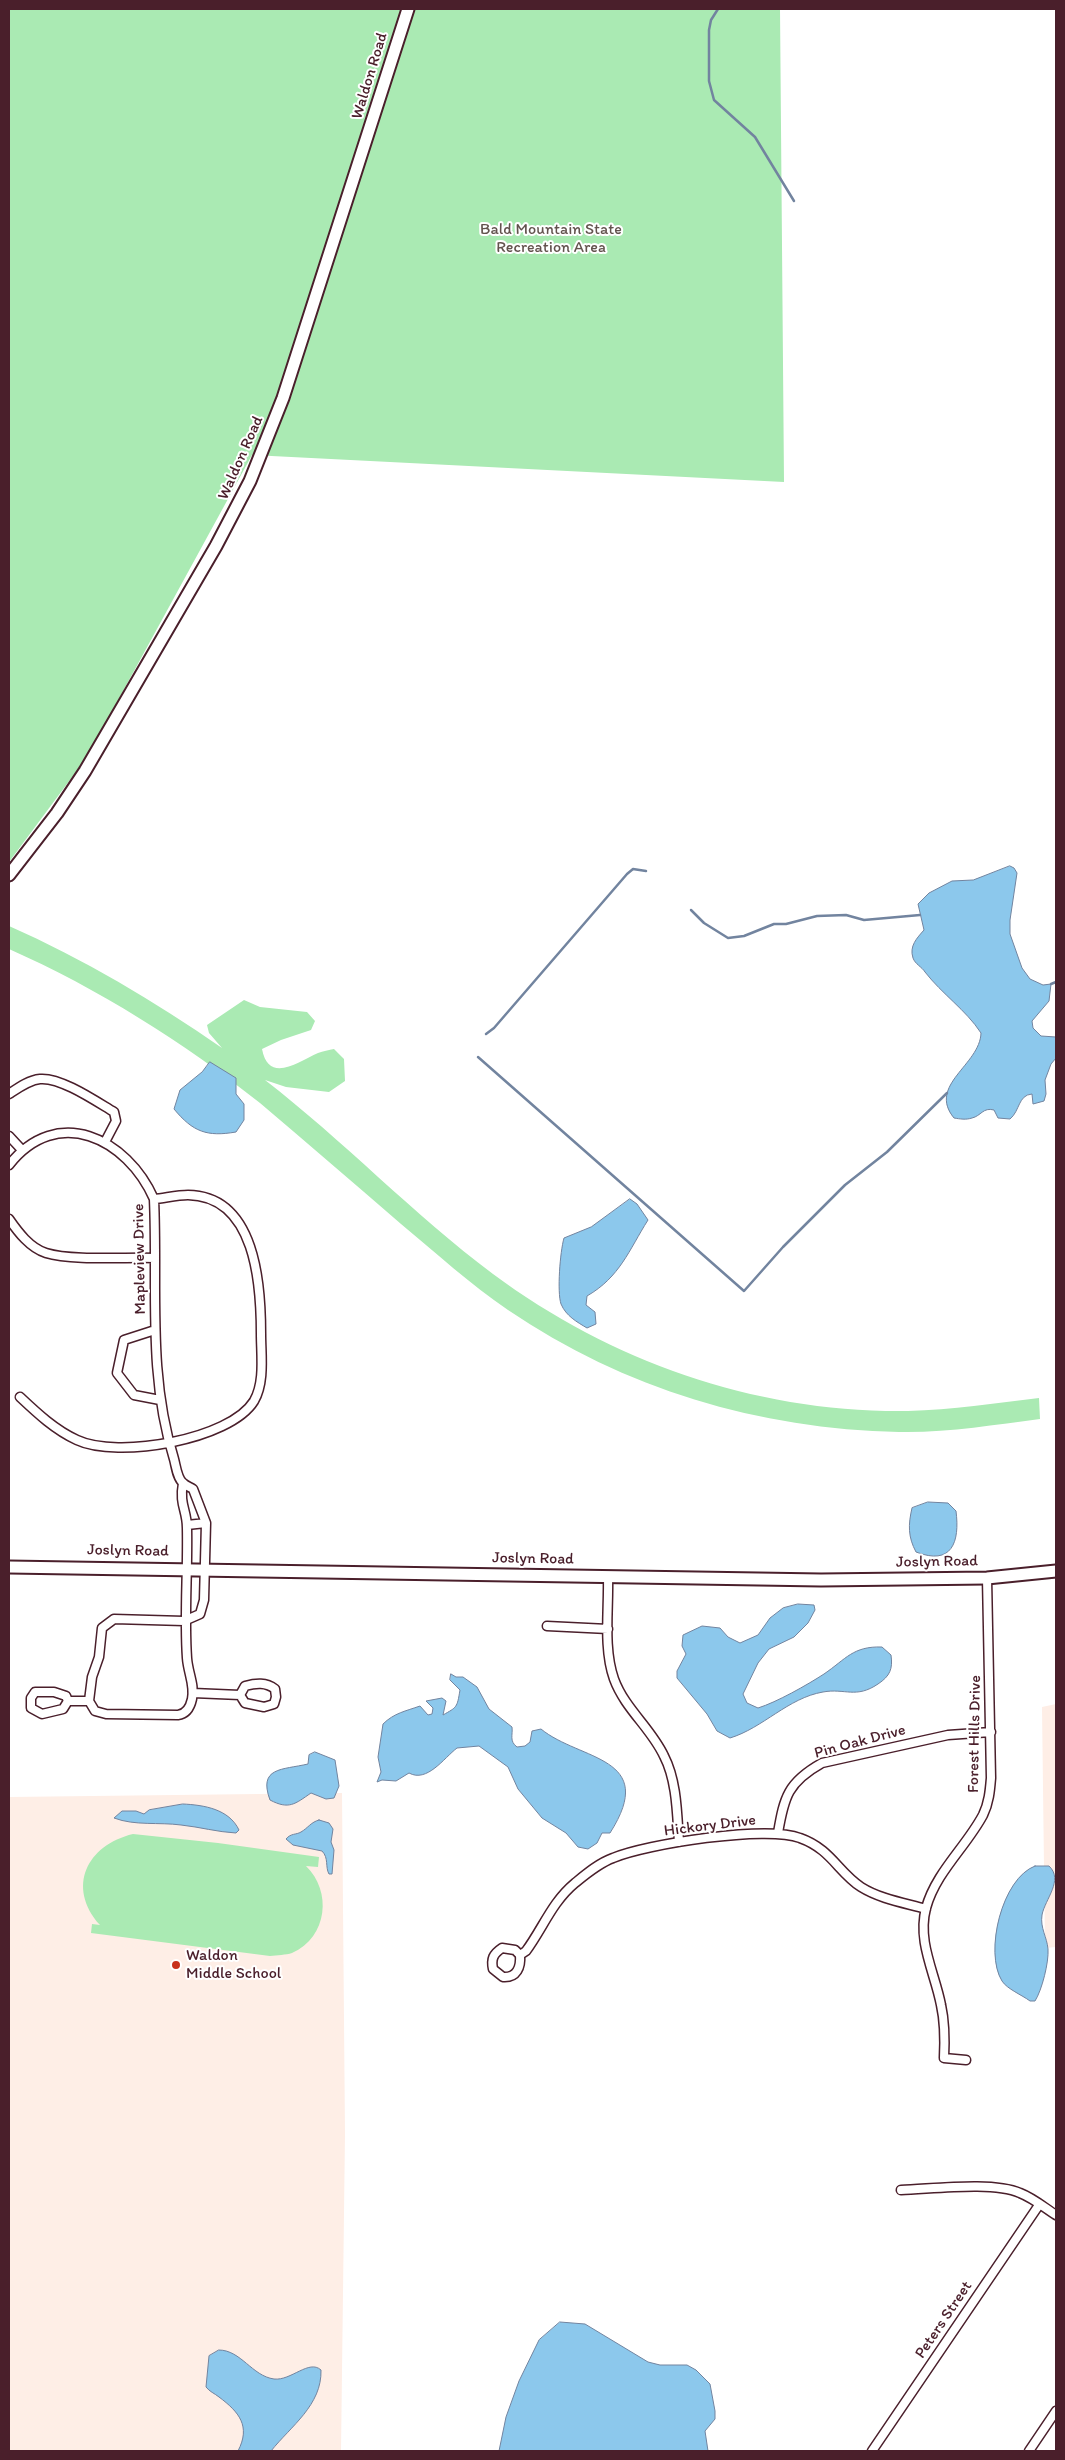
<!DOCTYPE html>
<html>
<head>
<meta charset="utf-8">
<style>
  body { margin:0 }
  #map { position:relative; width:1065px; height:2460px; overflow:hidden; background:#fff; font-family:Itim,sans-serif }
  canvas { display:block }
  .frame { position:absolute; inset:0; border:10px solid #4a1f2b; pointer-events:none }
</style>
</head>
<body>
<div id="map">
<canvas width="1065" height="2460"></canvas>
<div class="frame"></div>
</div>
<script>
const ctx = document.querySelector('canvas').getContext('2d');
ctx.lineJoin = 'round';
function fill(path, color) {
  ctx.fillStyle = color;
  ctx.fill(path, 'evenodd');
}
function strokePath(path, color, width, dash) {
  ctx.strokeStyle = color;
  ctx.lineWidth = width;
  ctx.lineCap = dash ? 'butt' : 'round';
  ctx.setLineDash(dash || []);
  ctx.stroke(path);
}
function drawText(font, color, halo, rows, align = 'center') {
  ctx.font = font + ' Itim,sans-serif';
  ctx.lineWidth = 4;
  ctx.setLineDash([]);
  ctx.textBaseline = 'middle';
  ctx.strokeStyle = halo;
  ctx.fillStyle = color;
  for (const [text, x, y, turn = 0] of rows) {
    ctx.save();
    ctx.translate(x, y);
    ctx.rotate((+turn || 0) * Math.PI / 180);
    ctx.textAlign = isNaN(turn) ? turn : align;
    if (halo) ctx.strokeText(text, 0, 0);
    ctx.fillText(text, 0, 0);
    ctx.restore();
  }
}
fill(new Path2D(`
  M 1056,1704 L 1056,1947 L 1045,1948 L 1042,1707 Z
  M 342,1793 L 345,2134 L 341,2451 L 9,2451 L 9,1797 Z`), '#feeee6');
fill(new Path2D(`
  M 9,9 L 780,9 L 784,482 L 252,455 L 87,757 L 9,862 Z
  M 9,926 C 84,959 154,1001 222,1048 L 209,1033 L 207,1025 L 244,1000 L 260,1007 L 307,1012 L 315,1021 L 311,1030 L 281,1040 L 262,1049 C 269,1085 299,1061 318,1053 C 323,1051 329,1050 334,1049 L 344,1059 L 345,1081 L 329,1092 L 286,1087 L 265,1080 C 344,1141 413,1214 493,1274 C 613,1363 758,1413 908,1411 C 952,1410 996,1403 1039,1398 L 1040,1419 C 993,1425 946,1433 899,1432 C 759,1429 624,1389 508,1310 C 470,1284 436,1253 401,1224 C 354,1183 307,1143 260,1103 C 183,1042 99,989 9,949 Z
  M 133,1834 L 218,1843 L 319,1857 L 318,1867 L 306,1866 C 332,1891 328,1937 292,1953 C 286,1955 277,1955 270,1956 L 91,1933 L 92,1924 L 100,1925 C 66,1887 87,1845 133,1834 Z`), '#aaeab3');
const water = new Path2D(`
  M 1010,866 L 1014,868 L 1017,873 L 1010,920 L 1010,934 L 1022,968 L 1030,979 L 1043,985 L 1051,984 L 1049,1001 L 1032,1021 L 1033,1028 L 1041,1036 L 1056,1037 L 1056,1058 L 1051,1064 L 1045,1080 L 1046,1094 L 1044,1101 L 1033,1104 L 1032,1094 C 1018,1095 1020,1111 1010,1119 L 998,1118 L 994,1110 C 983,1107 981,1116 972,1118 C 966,1120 960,1119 954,1118 C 927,1085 980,1065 981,1033 C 966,1010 942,994 925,972 C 922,967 915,964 913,958 C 909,946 917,938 924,930 L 918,904 L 929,893 L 952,881 L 973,880 Z
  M 210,1062 L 236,1078 L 236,1094 L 244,1104 L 244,1120 L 236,1132 C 207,1137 193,1132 174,1109 L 180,1090 L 202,1072 Z
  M 630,1199 L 637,1204 L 648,1220 C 629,1250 620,1277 587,1296 L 586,1305 L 595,1312 L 596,1324 L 587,1328 C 577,1322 566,1316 561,1304 C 557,1292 560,1252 564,1238 L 591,1227 Z
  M 928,1502 L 948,1503 L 956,1511 C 960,1542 952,1566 916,1552 C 908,1537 908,1525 912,1508 Z
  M 798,1604 L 814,1605 L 815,1610 L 808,1623 L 794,1637 L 769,1649 L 758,1663 L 743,1694 L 747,1703 L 758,1708 C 777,1702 807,1685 824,1674 C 846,1659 853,1646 882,1647 L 891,1655 C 893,1669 890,1676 878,1684 C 856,1699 845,1688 823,1692 C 788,1698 763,1728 730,1738 L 717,1731 L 707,1714 L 677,1678 L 677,1671 L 686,1654 L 682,1646 L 683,1635 L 702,1626 L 720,1628 L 728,1637 L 740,1643 L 758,1635 L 770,1618 L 783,1608 Z
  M 451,1674 L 456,1677 L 463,1677 L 477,1687 L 489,1709 L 512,1727 C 513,1735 509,1741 517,1747 L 525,1746 L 530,1742 L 532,1731 L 541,1729 C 580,1761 659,1756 610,1833 L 602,1833 L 597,1843 L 588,1849 L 578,1847 L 566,1833 L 542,1818 L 518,1789 L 508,1767 L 479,1746 L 457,1748 C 444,1758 427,1783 409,1773 L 396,1781 L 382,1780 L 377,1782 L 381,1772 L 378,1757 L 383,1724 C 394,1713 406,1711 420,1706 L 428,1715 L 432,1714 L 433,1708 L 426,1701 L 442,1698 L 446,1701 L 443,1715 C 457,1707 457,1708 460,1690 L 450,1680 Z
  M 315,1752 L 335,1760 L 339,1786 L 334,1798 L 326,1799 L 311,1793 C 295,1804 289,1810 270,1800 C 258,1767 282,1770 308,1764 L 309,1755 Z
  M 183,1804 C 204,1805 229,1809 239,1830 L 236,1833 C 217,1832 200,1827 181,1825 C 159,1822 135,1826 114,1818 L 122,1811 L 136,1811 L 144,1814 L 149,1810 Z
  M 319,1820 L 329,1823 L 333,1829 L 331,1842 L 334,1850 L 332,1874 L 329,1874 C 325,1867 329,1858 322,1851 L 293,1845 L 286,1839 C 291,1833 296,1835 301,1832 C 308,1828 311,1822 319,1820 Z
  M 1035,1866 L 1049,1866 C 1064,1880 1045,1899 1042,1915 C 1040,1928 1047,1937 1048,1949 C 1049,1962 1042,1990 1035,2001 L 1030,2001 C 1022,1995 1007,1989 1002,1981 C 984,1952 1002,1878 1035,1866 Z
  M 560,2322 L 585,2324 L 648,2362 L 660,2365 L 687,2365 L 696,2370 L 710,2384 L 715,2411 L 715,2419 L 705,2431 L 708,2451 L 499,2451 L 506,2417 L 519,2381 L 539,2340 Z
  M 219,2350 C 241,2350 252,2376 274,2379 C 291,2381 309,2359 321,2370 C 322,2405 291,2426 271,2451 L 238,2451 C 251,2426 239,2412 219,2397 C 214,2393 210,2392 206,2387 L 209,2356 Z`);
fill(water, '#8cc8ec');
strokePath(water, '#72849f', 1);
strokePath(new Path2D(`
  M 718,9 L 711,20 L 709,30 L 709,81 L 714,100 L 755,137 L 794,201
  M 691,910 L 704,923 L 728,938 L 744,936 L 774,924 L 786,924 L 817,916 L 846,915 L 864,920 L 920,915
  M 1051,984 L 1056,982
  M 486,1034 L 494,1028 L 627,874 L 633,869 L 646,871
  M 478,1057 L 744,1291 L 783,1247 L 845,1185 L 887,1152 L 947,1093`), '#72849f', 2.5);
const street = new Path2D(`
  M 9,1094 C 18,1088 29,1080 40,1079 C 61,1077 97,1102 114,1112 L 116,1121 L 105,1142
  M 9,1136 L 22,1150
  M 9,1165 C 57,1104 127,1138 154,1199 C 158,1287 147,1373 174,1459 C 176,1466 177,1478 183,1483 C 186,1486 190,1487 193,1489 L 206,1523 L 204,1600 L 200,1614 L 184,1621
  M 9,1219 C 18,1232 30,1248 46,1253 C 72,1261 126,1257 155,1258
  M 155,1330 L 124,1340 L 117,1373 L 134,1395 L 160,1400
  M 20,1397 C 37,1413 55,1430 77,1440 C 117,1459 230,1440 254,1401 C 265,1382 261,1355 261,1334 C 261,1285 256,1196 188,1195 C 177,1195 165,1198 154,1199
  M 187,1525 L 206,1523
  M 608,1576 C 609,1609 603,1648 614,1679 C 625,1709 651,1728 664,1756 C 677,1781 677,1814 679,1842
  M 547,1626 L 608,1629
  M 193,1693 L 240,1695 L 245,1703 L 264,1707 L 274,1704 L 276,1697 L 275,1689 C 266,1682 256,1683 245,1686 L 240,1695
  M 68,1701 L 63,1709 L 42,1714 L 31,1708 L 31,1698 L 35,1692 L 54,1692 L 66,1696 L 68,1701 L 89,1701 L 95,1711 L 106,1714 L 178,1715 C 186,1714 190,1708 192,1699 C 195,1685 188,1673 187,1658 C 184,1615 188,1572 187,1528 C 187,1510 179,1505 183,1483
  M 89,1701 L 92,1677 L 99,1657 L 102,1628 L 114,1619 L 184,1621
  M 778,1833 C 784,1797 788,1782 822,1763 L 948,1735 L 991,1732
  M 520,1955 C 521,1967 517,1978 503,1977 L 493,1969 C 491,1959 493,1954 502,1948 L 515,1950 L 520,1955 L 526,1951 C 543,1928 552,1902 575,1883 C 586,1874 599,1863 613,1858 C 646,1844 767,1825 800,1838 C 831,1849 838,1872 861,1887 C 880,1899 905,1903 926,1909
  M 966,2060 L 944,2058 C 945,2039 945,2023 941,2005 C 935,1973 917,1942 926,1908 C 936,1872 966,1847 983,1815 C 989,1803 990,1790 991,1778 L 987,1578
  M 901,2190 C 933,2189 993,2181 1020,2193 C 1033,2198 1045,2208 1056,2215
  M 872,2451 L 1039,2205
  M 1029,2451 L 1056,2411`);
const secondary = new Path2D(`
  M 9,875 L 57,813 L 85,771 L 216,546 L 250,481 L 283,398 L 408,9
  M 9,1567 L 821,1580 L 987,1578 L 1056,1571`);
strokePath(street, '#4a1f2b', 11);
strokePath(secondary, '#4a1f2b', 15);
strokePath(street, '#fff', 8);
strokePath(secondary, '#fff', 11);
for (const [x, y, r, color] of [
  [176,1965,5,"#c8321e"]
]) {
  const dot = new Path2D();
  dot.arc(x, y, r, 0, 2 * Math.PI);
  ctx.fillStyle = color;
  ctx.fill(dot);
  strokePath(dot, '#fff', 2);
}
drawText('16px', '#4a1f2b', '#fff', [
  ["Waldon Road",370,76,-73],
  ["Waldon Road",241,458,-66],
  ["Mapleview Drive",140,1259,-91],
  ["Joslyn Road",128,1551,1],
  ["Joslyn Road",533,1559,1],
  ["Joslyn Road",937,1562,-1],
  ["Forest Hills Drive",975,1734,-89],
  ["Pin Oak Drive",860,1742,-15],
  ["Hickory Drive",710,1826,-7],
  ["Peters Street",944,2320,-56]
]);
drawText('16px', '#62524d', '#fff', [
  ["Bald Mountain State",551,230],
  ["Recreation Area",551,248]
]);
drawText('16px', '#4a1f2b', '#fff', [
  ["Waldon",186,1956],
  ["Middle School",186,1974]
], 'left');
</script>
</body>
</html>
